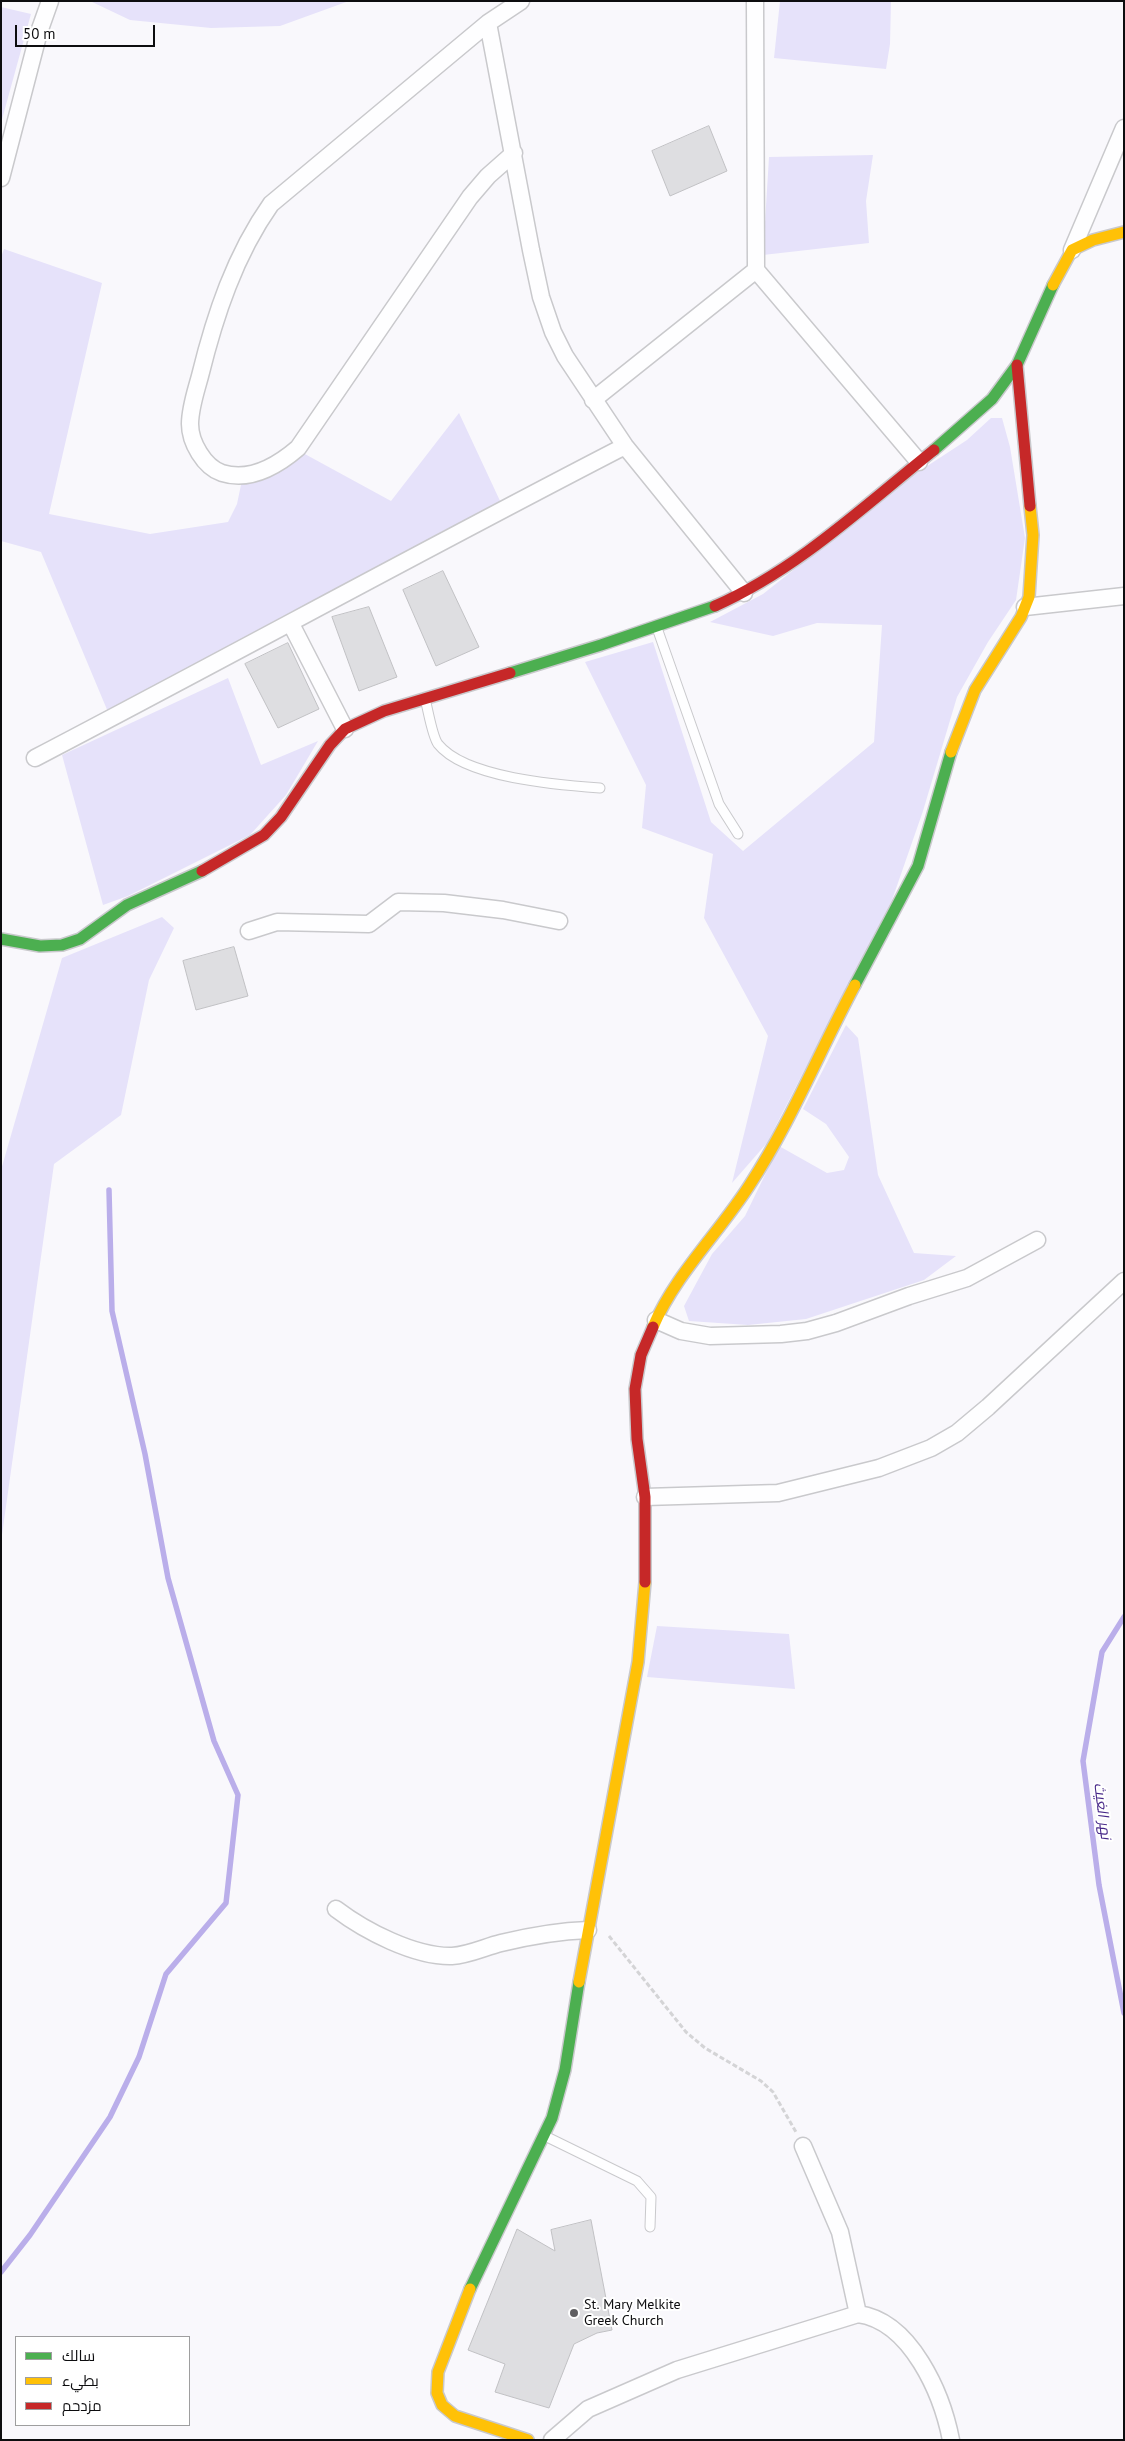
<!DOCTYPE html>
<html>
<head>
<meta charset="utf-8">
<style>
  body { margin:0 }
  #map { position:relative; width:1125px; height:2441px; overflow:hidden; background:#f9f8fc; font-family:"PT Sans",Cairo,sans-serif }
  canvas { display:block }
  .frame { position:absolute; inset:0; border:2px solid #0d0d0f; pointer-events:none }
  .legend { position:absolute; left:15px; top:2336px; width:175px; height:90px; box-sizing:border-box; background:#fff; border:1px solid #9e9e9f; margin:0; padding:6px 9px; list-style:none; font-size:15px; color:#0d0d0f }
  .legend li { display:flex; align-items:center; gap:10px; height:25px }
  .legend b { width:25px; border:1px solid #9e9e9f }
  .scale { position:absolute; left:15px; top:25px; width:140px; height:22px; box-sizing:border-box; border:2px solid #0d0d0f; border-top:0; padding-left:6px; font-size:15px; line-height:18px; white-space:nowrap; color:#0d0d0f; -webkit-text-stroke:4px #fff; paint-order:stroke }
</style>
</head>
<body>
<div id="map">
<canvas width="1125" height="2441"></canvas>
<div class="frame"></div>
<ul class="legend">
<li><b style="height:6px;background:#4caf50"></b>سالك</li>
<li><b style="height:6px;background:#ffc107"></b>بطيء</li>
<li><b style="height:6px;background:#c62828"></b>مزدحم</li>
</ul>
<div class="scale">50 m</div>
</div>
<script>
const ctx = document.querySelector('canvas').getContext('2d');
ctx.lineJoin = 'round';
function fill(path, color) {
  ctx.fillStyle = color;
  ctx.fill(path, 'evenodd');
}
function strokePath(path, color, width, dash) {
  ctx.strokeStyle = color;
  ctx.lineWidth = width;
  ctx.lineCap = dash ? 'butt' : 'round';
  ctx.setLineDash(dash || []);
  ctx.stroke(path);
}
function drawText(font, color, halo, rows, align = 'center') {
  ctx.font = font + ' "PT Sans",Cairo,sans-serif';
  ctx.lineWidth = 4;
  ctx.setLineDash([]);
  ctx.textBaseline = 'middle';
  ctx.strokeStyle = halo;
  ctx.fillStyle = color;
  for (const [text, x, y, turn = 0] of rows) {
    ctx.save();
    ctx.translate(x, y);
    ctx.rotate((+turn || 0) * Math.PI / 180);
    ctx.textAlign = isNaN(turn) ? turn : align;
    if (halo) ctx.strokeText(text, 0, 0);
    ctx.fillText(text, 0, 0);
    ctx.restore();
  }
}
fill(new Path2D(`
  M 90,1 L 349,1 L 280,26 L 211,28 L 130,20 Z
  M 780,1 L 891,1 L 890,44 L 886,69 L 774,58 Z
  M 1,7 L 31,14 L 1,123 Z
  M 873,155 L 866,201 L 869,243 L 763,255 L 769,157 Z
  M 4,249 L 102,283 L 49,514 L 150,534 L 228,522 L 237,504 L 242,480 L 303,453 L 391,501 L 459,413 L 501,503 L 441,532 L 287,619 L 108,712 L 41,552 L 1,541 L 1,257 Z
  M 991,418 L 1002,418 L 1010,447 L 1025,538 L 1016,600 L 988,642 L 957,697 L 923,811 L 892,900 L 767,1143 L 732,1183 L 768,1036 L 704,918 L 713,854 L 642,828 L 646,785 L 585,662 L 653,642 L 711,822 L 743,851 L 874,742 L 882,625 L 817,623 L 773,636 L 710,622 L 763,594 L 915,474 L 967,440 Z
  M 228,678 L 261,765 L 318,741 L 286,795 L 250,835 L 128,896 L 103,905 L 62,755 Z
  M 162,917 L 174,928 L 149,980 L 121,1115 L 54,1164 L 1,1542 L 1,1170 L 62,958 Z
  M 846,1025 L 858,1038 L 878,1175 L 914,1253 L 956,1256 L 924,1280 L 806,1319 L 748,1325 L 689,1321 L 684,1306 L 712,1254 L 745,1216 L 779,1146 L 827,1173 L 844,1170 L 849,1157 L 826,1124 L 803,1109 Z
  M 657,1626 L 789,1634 L 795,1689 L 647,1677 Z`), '#e6e2fa');
strokePath(new Path2D(`
  M 1124,1617 L 1102,1652 L 1083,1761 L 1099,1885 L 1124,2013
  M 1,2272 L 30,2235 L 110,2117 L 139,2057 L 166,1974 L 226,1903 L 238,1795 L 214,1741 L 168,1578 L 145,1454 L 112,1311 L 109,1190`), '#baaeea', 5.5);
const building = new Path2D(`
  M 709,126 L 727,171 L 670,196 L 652,151 Z
  M 443,571 L 479,647 L 436,666 L 403,590 Z
  M 369,607 L 397,677 L 359,691 L 332,617 Z
  M 288,643 L 319,709 L 278,728 L 245,664 Z
  M 234,947 L 248,996 L 196,1010 L 183,961 Z
  M 591,2220 L 612,2330 L 597,2333 L 574,2344 L 549,2408 L 495,2392 L 505,2364 L 468,2350 L 517,2229 L 555,2251 L 551,2230 Z`);
fill(building, '#dedee1');
strokePath(building, '#c1c1c4', 1);
const lane = new Path2D(`
  M 657,628 L 719,804 L 738,834
  M 425,699 C 428,709 432,736 438,744 C 465,778 558,785 600,788
  M 545,2136 L 637,2181 L 651,2197 L 650,2227`);
const street = new Path2D(`
  M 755,1 L 756,270 L 919,462
  M 488,23 L 531,250 L 541,297 L 553,332 L 565,356 L 625,446 L 744,593
  M 514,153 L 488,176 L 470,197 L 298,448 C 277,466 250,482 222,473 C 204,467 190,442 190,424 C 190,408 196,391 200,376 C 215,315 235,255 271,204 L 488,23 L 521,1
  M 1,178 L 39,32 L 50,1
  M 1072,250 L 1124,128
  M 593,400 L 756,270
  M 1025,607 L 1124,596
  M 291,624 L 345,729
  M 35,758 C 232,655 427,548 625,446
  M 249,931 L 277,922 L 369,924 L 398,902 L 444,903 L 503,910 L 559,921
  M 656,1320 L 681,1331 L 710,1336 L 781,1334 L 807,1331 L 836,1323 L 909,1296 L 967,1278 L 1037,1240
  M 645,1497 L 778,1493 L 879,1468 L 931,1448 L 957,1433 L 988,1407 L 1124,1281
  M 336,1909 C 365,1931 415,1957 452,1956 C 469,1955 485,1947 501,1943 C 530,1936 558,1931 588,1930
  M 803,2146 L 840,2232 L 858,2314
  M 552,2440 L 588,2409 L 677,2370 L 858,2314 C 911,2321 942,2394 951,2440`);
const fast = new Path2D(`
  M 934,450 L 992,399 L 1017,365 L 1053,285
  M 510,673 L 601,645 L 715,606
  M 1,939 L 40,946 L 62,945 L 80,939 L 127,905 L 202,871
  M 855,985 L 918,866 L 951,752
  M 470,2289 L 552,2118 L 565,2070 L 579,1982`);
const slow = new Path2D(`
  M 1053,285 L 1072,250 L 1093,240 L 1124,232
  M 951,752 L 975,690 L 1021,617 L 1029,597 L 1033,535 L 1030,506
  M 653,1327 C 675,1275 718,1234 749,1186 C 791,1122 819,1052 855,985
  M 579,1982 L 638,1662 L 645,1582
  M 470,2289 L 438,2372 L 437,2393 L 442,2405 L 455,2416 L 528,2440`);
const jam = new Path2D(`
  M 1017,365 L 1030,506
  M 715,606 C 798,569 864,506 934,450
  M 202,871 L 264,835 L 281,817 L 330,745 L 345,729 L 384,711 L 510,673
  M 645,1582 L 645,1497 L 637,1439 L 635,1389 L 641,1355 L 653,1327`);
strokePath(lane, '#c9c9cc', 11);
strokePath(street, '#c9c9cc', 19);
strokePath(fast, '#c9c9cc', 14);
strokePath(slow, '#c9c9cc', 14);
strokePath(jam, '#c9c9cc', 14);
strokePath(new Path2D(`
  M 609,1936 L 686,2032 L 705,2048 L 761,2081 L 773,2092 L 796,2132`), '#d4d4d6', 3, [5, 2.5]);
strokePath(lane, '#fefeff', 9);
strokePath(street, '#fefeff', 16);
strokePath(fast, '#4caf50', 11);
strokePath(slow, '#ffc107', 11);
strokePath(jam, '#c62828', 11);
for (const [x, y, r, color] of [
  [574,2313,5,"#605f62"]
]) {
  const dot = new Path2D();
  dot.arc(x, y, r, 0, 2 * Math.PI);
  ctx.fillStyle = color;
  ctx.fill(dot);
  strokePath(dot, '#fff', 2);
}
drawText('14px', '#0d0d0f', '#fff', [
  ["St. Mary Melkite",584,2305],
  ["Greek Church",584,2321]
], 'left');
drawText('italic 15px', '#452687', '#fff', [
  ["نهر الغيث",1102,1811,83]
]);
</script>
</body>
</html>
